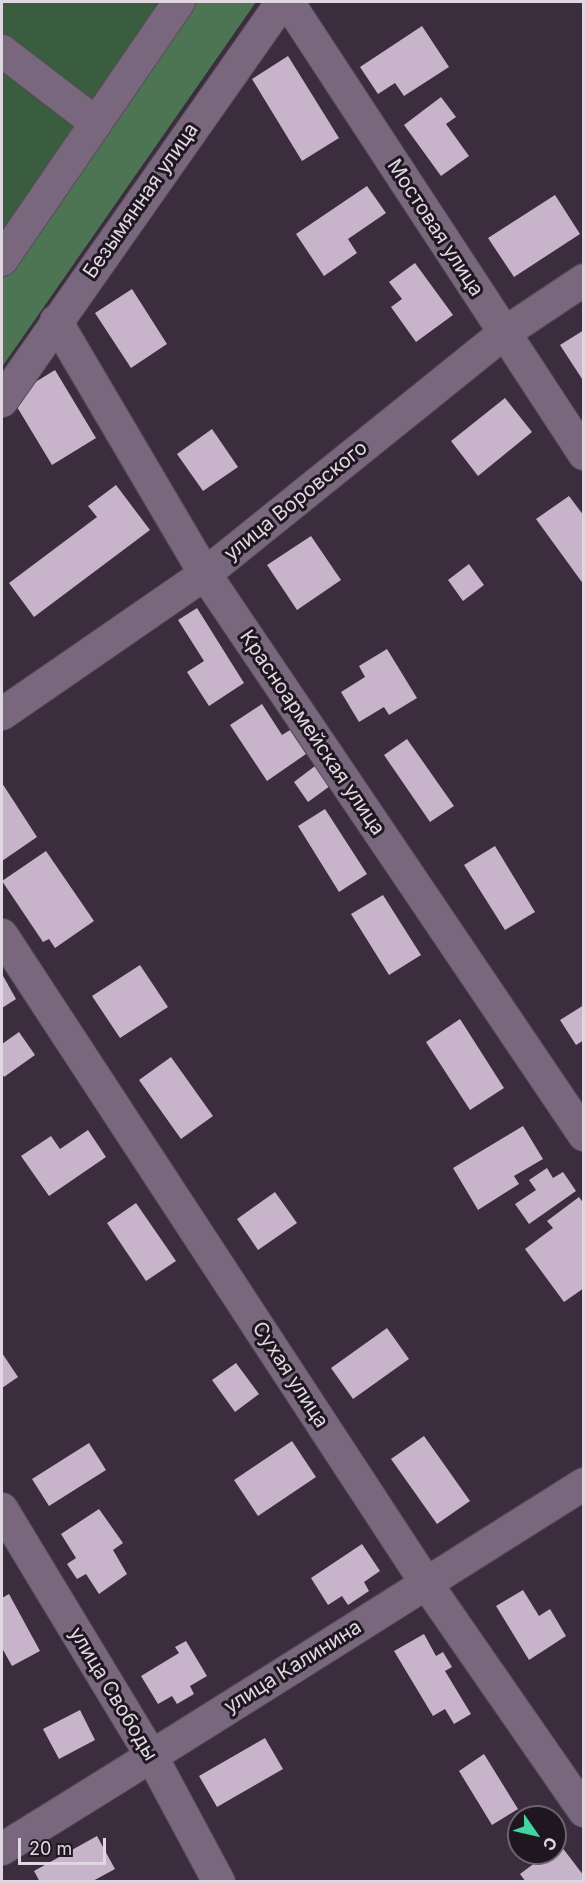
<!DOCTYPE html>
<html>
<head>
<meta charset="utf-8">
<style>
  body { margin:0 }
  #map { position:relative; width:585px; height:1883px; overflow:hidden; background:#3b2c3e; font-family:Inter,sans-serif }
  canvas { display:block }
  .frame { position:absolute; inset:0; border:3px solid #e0d7e2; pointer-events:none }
  .north { position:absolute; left:507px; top:1805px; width:60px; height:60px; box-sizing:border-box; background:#1e171f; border:2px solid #6c646d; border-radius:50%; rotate:124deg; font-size:16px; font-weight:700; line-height:24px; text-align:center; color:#e0d7e2 }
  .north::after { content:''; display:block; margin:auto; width:21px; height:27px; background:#44d49f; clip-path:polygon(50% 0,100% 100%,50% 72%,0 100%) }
  .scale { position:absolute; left:18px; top:1838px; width:88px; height:27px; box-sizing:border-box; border:3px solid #e0d7e2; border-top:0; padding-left:8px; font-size:18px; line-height:21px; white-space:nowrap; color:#e0d7e2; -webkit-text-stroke:4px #1e171f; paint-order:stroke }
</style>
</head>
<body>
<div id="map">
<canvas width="585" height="1883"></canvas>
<div class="frame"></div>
<div class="north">С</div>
<div class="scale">20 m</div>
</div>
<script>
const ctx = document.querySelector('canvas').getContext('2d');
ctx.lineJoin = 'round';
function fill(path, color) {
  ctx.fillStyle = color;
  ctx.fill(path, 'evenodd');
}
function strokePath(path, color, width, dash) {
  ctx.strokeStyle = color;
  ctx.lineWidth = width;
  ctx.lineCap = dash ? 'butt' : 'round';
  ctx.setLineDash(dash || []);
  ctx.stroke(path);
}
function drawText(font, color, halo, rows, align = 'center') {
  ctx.font = font + ' Inter,sans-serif';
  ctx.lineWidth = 6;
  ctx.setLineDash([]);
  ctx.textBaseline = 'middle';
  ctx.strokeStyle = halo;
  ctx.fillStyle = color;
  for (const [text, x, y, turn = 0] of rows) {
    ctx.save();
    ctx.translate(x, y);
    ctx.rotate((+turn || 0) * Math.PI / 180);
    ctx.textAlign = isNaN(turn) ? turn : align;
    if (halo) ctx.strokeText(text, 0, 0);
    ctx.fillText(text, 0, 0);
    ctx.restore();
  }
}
fill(new Path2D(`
  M 2,2 L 190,2 L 2,274 Z`), '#3a5c3f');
fill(new Path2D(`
  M 190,2 L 256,2 L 2,367 L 2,274 Z`), '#4d7554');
fill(new Path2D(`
  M 422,26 L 449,67 L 404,96 L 395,83 L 378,94 L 360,67 Z
  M 288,56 L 339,138 L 302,161 L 252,79 Z
  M 441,97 L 456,117 L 446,124 L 469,156 L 441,176 L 404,125 Z
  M 367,186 L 386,213 L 348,239 L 357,253 L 324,276 L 296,234 Z
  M 555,195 L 580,234 L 514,277 L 488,238 Z
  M 415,263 L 453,315 L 416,342 L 391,307 L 402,299 L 389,282 Z
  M 132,289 L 167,344 L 131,368 L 95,313 Z
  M 584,330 L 584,382 L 560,345 Z
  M 55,370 L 96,438 L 52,465 L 11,397 Z
  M 505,398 L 532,432 L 478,476 L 451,441 Z
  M 212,429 L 238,467 L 203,491 L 177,454 Z
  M 116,485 L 150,530 L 34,617 L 9,583 L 97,517 L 88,506 Z
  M 569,496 L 584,516 L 584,585 L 536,519 Z
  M 311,536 L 341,580 L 297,610 L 267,565 Z
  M 469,564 L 484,585 L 463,601 L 448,580 Z
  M 197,608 L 244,683 L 209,706 L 187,672 L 204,661 L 178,620 Z
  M 387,649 L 417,698 L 389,715 L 384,707 L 359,722 L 341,692 L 365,677 L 359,666 Z
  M 262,704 L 282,735 L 290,730 L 306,754 L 267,781 L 230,725 Z
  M 407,739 L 454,806 L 430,822 L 384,755 Z
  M 315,766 L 330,786 L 308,802 L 294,782 Z
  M 2,783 L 37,837 L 2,861 Z
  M 325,809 L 367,874 L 339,892 L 298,826 Z
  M 495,846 L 535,912 L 505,930 L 464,865 Z
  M 46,851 L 94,921 L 55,948 L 49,939 L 43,942 L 2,881 Z
  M 383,895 L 421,955 L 389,975 L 351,914 Z
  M 140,965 L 168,1007 L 120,1038 L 92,996 Z
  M 2,974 L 16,999 L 2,1008 Z
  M 584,1005 L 584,1040 L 576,1045 L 560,1020 Z
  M 460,1019 L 504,1088 L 470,1110 L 426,1042 Z
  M 19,1032 L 35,1055 L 4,1077 L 2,1073 L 2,1044 Z
  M 171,1057 L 213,1116 L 181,1139 L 139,1080 Z
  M 523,1126 L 543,1159 L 514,1176 L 519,1184 L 478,1210 L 453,1168 Z
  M 88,1130 L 106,1157 L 49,1196 L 21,1156 L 51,1136 L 60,1149 Z
  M 547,1168 L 553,1178 L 563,1172 L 576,1191 L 529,1224 L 515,1204 L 536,1190 L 529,1180 Z
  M 275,1192 L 297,1223 L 258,1250 L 237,1219 Z
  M 579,1197 L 584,1204 L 584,1288 L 564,1302 L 525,1249 L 553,1228 L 547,1221 Z
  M 136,1203 L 176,1261 L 146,1281 L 107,1223 Z
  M 387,1328 L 409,1359 L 353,1399 L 331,1368 Z
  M 2,1353 L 18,1377 L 2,1388 Z
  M 236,1363 L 259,1394 L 235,1412 L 212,1380 Z
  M 424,1436 L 470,1501 L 437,1524 L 391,1459 Z
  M 292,1441 L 316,1477 L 258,1516 L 234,1480 Z
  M 89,1443 L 106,1470 L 49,1506 L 32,1479 Z
  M 99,1509 L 123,1543 L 113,1550 L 127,1574 L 99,1594 L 86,1574 L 77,1579 L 67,1564 L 76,1558 L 61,1534 Z
  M 362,1544 L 380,1571 L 364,1582 L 369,1591 L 348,1605 L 342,1596 L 328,1605 L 311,1578 Z
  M 523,1590 L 539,1616 L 550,1609 L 566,1636 L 529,1660 L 496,1606 Z
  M 9,1594 L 40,1651 L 12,1666 L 2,1648 L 2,1598 Z
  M 424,1634 L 436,1656 L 443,1652 L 452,1667 L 445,1671 L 471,1714 L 454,1724 L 445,1709 L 433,1716 L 394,1651 Z
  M 186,1641 L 207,1676 L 190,1686 L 194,1694 L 177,1704 L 172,1696 L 158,1704 L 141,1676 L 179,1653 L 175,1647 Z
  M 80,1710 L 95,1740 L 59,1759 L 43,1729 Z
  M 265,1738 L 283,1769 L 217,1807 L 199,1776 Z
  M 484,1754 L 518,1809 L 492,1825 L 459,1771 Z
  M 97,1836 L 115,1869 L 91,1882 L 40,1882 L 34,1871 Z
  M 555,1838 L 584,1876 L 584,1882 L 526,1882 L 520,1874 L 536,1862 L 529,1853 L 555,1853 Z`), '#c7b4cb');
const street = new Path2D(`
  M 288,2 L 584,454
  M 2,51 L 96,123
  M 2,260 L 179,2
  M 56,321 L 205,574 L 584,1135
  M 2,401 L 282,2
  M 2,714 L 205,574 L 503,334 L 584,280
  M 2,935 L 426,1583 L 584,1811
  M 2,1509 L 152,1757 L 219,1882
  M 2,1849 C 197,1729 390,1606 584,1484`);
strokePath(street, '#574b5a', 34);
strokePath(street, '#79687d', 32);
drawText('20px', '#e0d7e2', '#1e171f', [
  ["Безымянная улица",141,201,-55],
  ["Мостовая улица",435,228,57],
  ["улица Воровского",296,501,-39],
  ["Красноармейская улица",312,733,56],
  ["Сухая улица",290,1375,57],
  ["улица Калинина",293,1667,-32],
  ["улица Свободы",113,1694,59]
]);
</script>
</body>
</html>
